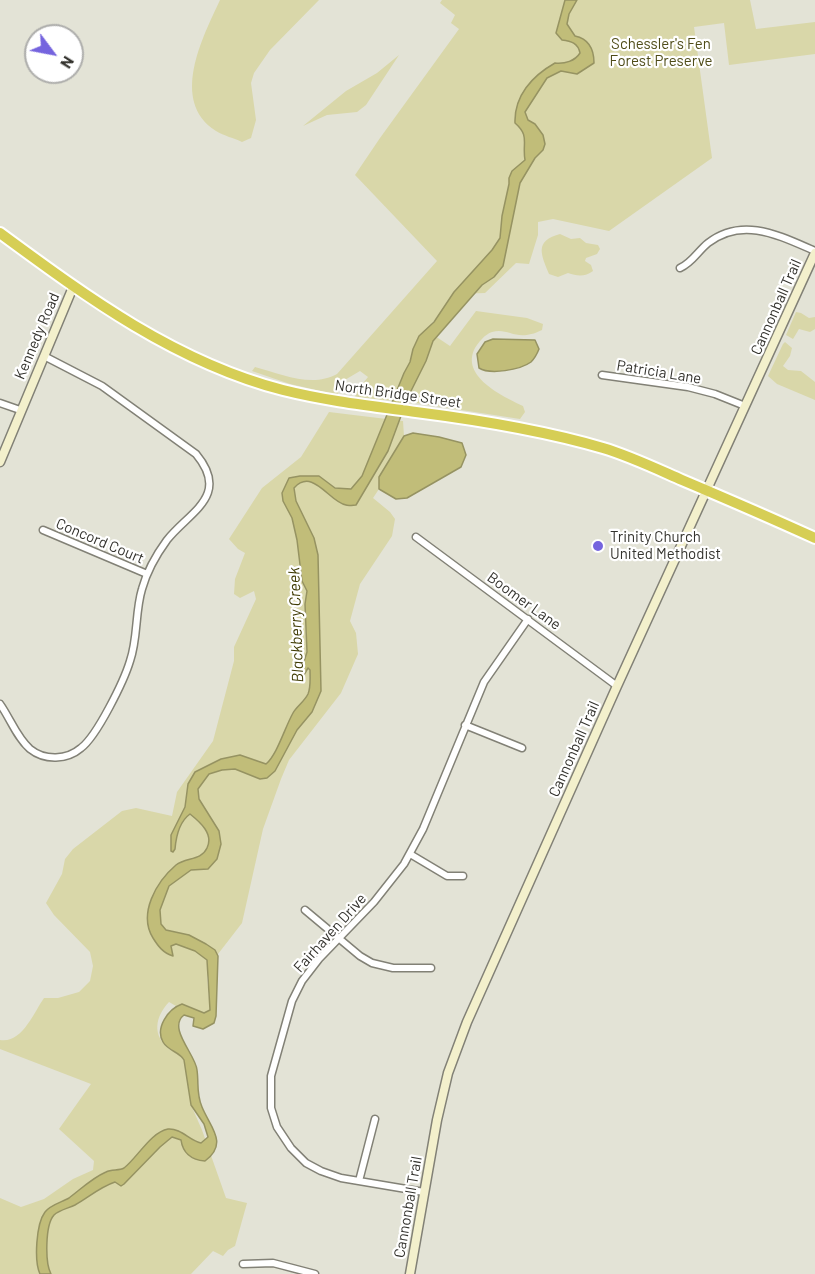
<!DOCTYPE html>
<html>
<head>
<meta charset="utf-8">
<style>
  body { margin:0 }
  #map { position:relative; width:815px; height:1274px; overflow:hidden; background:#e3e3d6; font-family:Barlow,sans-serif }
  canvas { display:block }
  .north { position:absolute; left:24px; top:24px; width:60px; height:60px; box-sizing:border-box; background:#fff; border:2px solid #adadab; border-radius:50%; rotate:122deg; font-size:16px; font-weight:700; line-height:24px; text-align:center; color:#33322d }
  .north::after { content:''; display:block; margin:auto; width:21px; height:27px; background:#7564de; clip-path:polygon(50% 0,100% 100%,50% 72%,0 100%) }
</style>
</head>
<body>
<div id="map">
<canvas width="815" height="1274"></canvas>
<div class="north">N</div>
</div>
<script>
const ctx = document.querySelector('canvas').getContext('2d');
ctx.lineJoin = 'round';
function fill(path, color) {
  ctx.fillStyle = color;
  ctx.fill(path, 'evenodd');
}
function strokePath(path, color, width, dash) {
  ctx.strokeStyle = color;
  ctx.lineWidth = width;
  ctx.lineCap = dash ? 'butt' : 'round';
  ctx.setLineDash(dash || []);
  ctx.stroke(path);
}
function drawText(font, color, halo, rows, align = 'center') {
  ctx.font = font + ' Barlow,sans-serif';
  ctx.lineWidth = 4.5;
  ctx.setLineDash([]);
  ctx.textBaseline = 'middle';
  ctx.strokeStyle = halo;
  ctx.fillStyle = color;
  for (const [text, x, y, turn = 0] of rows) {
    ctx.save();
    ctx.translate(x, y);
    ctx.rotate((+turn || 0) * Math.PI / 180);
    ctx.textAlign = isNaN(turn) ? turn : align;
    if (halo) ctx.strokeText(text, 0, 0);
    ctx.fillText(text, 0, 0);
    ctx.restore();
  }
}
fill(new Path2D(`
  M 220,0 L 319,0 L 270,50 L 254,73 L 251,83 L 256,120 L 251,138 L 242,142 C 234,138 224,136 216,131 C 169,101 203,37 220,0 Z
  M 442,0 L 750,0 L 756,29 L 815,22 L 815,54 L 729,65 L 724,23 L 694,27 L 712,158 L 609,231 L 553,219 L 538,222 L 538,235 L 529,264 L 516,263 L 485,293 L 457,294 L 426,330 L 450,346 L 476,311 L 527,318 L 543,324 L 542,330 C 516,343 509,327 492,332 C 485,334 478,343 475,348 C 460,376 502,396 523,406 L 525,412 L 520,419 L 416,403 L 355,397 L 359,388 L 368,377 L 360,371 L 338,384 L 338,395 L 290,384 L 252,371 L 255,367 C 281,374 312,388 337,374 L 437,261 L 355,175 L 380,138 L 459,29 L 451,23 L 455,15 L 440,3 Z
  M 399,55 L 366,105 L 357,112 L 327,115 L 303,126 L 346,91 L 377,73 Z
  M 560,234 L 571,239 L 580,238 L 586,243 L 598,245 L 600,249 L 597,254 L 586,258 L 585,261 L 591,265 L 593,271 C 585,277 577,276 568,273 L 558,277 L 549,274 C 542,256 533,241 560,234 Z
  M 796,312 L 801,313 L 809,318 L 815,317 L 815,329 L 810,332 L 799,329 L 793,339 L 786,335 Z
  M 785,342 L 792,348 L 790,356 L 783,366 L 788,370 L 801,371 L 815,382 L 815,400 L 777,384 L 768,376 L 783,344 Z
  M 329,412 L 403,421 L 404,436 L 379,477 L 379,489 L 373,498 L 390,512 L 395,519 L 392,536 L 360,584 L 350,621 L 356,633 L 358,654 L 341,693 L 289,760 L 281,779 L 263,829 L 242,923 L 208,967 L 207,977 L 210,1010 L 207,1013 C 196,1012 188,1002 176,1006 L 169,1002 C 155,1017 152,1035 169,1049 C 175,1053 181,1054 184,1060 L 191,1105 L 202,1130 L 226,1198 L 247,1203 L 235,1246 L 228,1250 L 223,1256 L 213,1251 L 191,1274 L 0,1274 L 0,1198 L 21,1207 L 44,1199 L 73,1179 L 93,1170 L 94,1161 L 59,1129 L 91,1084 L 0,1049 L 0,1040 C 22,1044 34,1012 44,998 L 58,998 L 79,992 L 90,981 L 93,966 L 90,952 L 54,915 L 46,903 L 62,874 L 65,859 L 73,849 L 122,811 L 136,808 L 172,816 L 177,792 L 213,741 L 234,661 L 234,647 L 256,599 L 254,591 L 240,598 L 234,594 L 235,579 L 245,553 L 238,549 L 229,539 L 262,488 L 301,457 Z`), '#d9d7a9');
const water = new Path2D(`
  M 565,0 L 577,0 L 569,14 L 567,24 L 575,36 C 589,39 594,49 594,63 L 577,74 L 561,71 L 547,78 L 525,112 L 528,120 L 535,124 L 543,135 L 545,144 L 543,150 L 535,158 L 520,183 L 503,266 L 494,277 L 482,285 L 433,341 L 426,361 L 408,397 L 388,451 L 356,505 C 354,505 348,506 346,505 C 329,502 313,467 294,488 L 296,501 L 314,538 L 318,555 L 321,691 L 312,712 L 297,730 L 275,771 L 267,778 L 260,779 L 235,769 L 222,770 L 209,774 L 198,789 L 199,799 L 219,831 L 221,844 L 217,859 L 208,869 L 191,870 L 169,886 L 160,910 L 161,924 L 166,930 L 189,935 L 206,944 L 215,950 L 218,956 L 216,1016 L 214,1023 L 203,1029 L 193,1026 L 194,1018 L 184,1015 C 167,1028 196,1055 197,1070 C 199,1084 196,1093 202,1107 C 210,1127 229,1143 205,1161 C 192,1160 183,1154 181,1140 L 172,1137 L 160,1147 L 124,1184 L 121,1186 L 115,1182 C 100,1187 89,1197 75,1205 C 69,1208 59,1210 54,1215 C 45,1225 45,1263 51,1274 L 40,1274 C 34,1261 36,1224 45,1212 C 50,1205 62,1202 69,1198 C 81,1189 92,1178 106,1172 C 112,1169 119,1171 124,1168 C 137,1158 151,1132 168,1129 C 181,1128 190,1141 201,1143 L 208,1137 L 204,1124 L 191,1105 L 184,1060 C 180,1052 168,1051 163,1042 C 155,1028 168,1009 182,1004 L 204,1013 L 210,1010 L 207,960 L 195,951 L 176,944 L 171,946 L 173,956 C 163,953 158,946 153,938 C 138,914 156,882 176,865 C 186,857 201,861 207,848 C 214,834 200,822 190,814 C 179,822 176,837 175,849 L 173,852 L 171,851 L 171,835 L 185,807 L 188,784 L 195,772 L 221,759 L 240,755 L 266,764 C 277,755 285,727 293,713 C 297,706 304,702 308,694 C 311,687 310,678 310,670 L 308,668 L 301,680 L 297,681 L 295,679 L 301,671 L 307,652 L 305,604 L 307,591 L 302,581 L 297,540 L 292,518 L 283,501 L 282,493 L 289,478 L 300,476 L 319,476 L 335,488 L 351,489 L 362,476 L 404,373 L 410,362 L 413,349 L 419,336 L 434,322 L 454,292 L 492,250 L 500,238 L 502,216 L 509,184 L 509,178 L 512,171 L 525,160 C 522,143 530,136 515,123 C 514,96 532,76 555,63 C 565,64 575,61 580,53 C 578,43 571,41 562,40 L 556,33 Z
  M 493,339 L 535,340 L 539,349 C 537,354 535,358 531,362 C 520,370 490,375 479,368 L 477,354 L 485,342 Z
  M 413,433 L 439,437 L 462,443 L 466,455 L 461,467 L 407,498 L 396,499 L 379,489 L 379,477 L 404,436 Z`);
fill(water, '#c1bd79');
strokePath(water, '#969362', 1.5);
const street = new Path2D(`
  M 680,268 C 692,263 698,251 708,243 C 743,216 780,236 815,251
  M 602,375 L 688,387 L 715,394 L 745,406
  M 0,403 L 20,410
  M 43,530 L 147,574
  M 416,537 L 617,686
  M 0,704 C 10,718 17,738 30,749 C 45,761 67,760 81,748 C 97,736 124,681 130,661 C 138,638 135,612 142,589 C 147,571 156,555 167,540 C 189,512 231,496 196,454 L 102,386 L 44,356
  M 465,725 L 522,748
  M 410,854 L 447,876 L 463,876
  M 305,910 L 360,956 L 372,963 L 393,968 L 431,968
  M 359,1181 L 375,1119
  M 424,1192 L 341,1178 L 321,1171 L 306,1163 L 291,1148 L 277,1127 L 271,1108 L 271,1076 L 292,1001 L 302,981 L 319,959 L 374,902 L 404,864 L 423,829 L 484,682 L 528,619
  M 243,1264 L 273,1263 L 315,1274`);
const secondary = new Path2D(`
  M 0,462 L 73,287
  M 410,1274 L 437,1120 L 448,1073 L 467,1022 L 617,686 L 815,253`);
const highway = new Path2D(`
  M 0,233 C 87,297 175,362 283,390 C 327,401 372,406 416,412 C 479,420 542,430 603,448 C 630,456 657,469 682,480 C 727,499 771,518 815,538`);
strokePath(street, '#828176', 9);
strokePath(secondary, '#828176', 11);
strokePath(highway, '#fff', 14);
strokePath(street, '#fff', 6);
strokePath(secondary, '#f3f0cc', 8);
strokePath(highway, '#d6ce55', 10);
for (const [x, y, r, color] of [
  [598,546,6,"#7564de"]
]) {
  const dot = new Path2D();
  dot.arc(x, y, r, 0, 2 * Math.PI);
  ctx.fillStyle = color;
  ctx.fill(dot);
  strokePath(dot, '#fff', 2);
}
drawText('15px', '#4f4c18', '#fff', [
  ["Schessler's Fen",661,44],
  ["Forest Preserve",661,61]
]);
drawText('15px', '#33322d', '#fff', [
  ["Cannonball Trail",776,307,-66],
  ["Kennedy Road",37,336,-67],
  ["Patricia Lane",659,372,9],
  ["North Bridge Street",398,394,8],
  ["Concord Court",100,541,23],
  ["Boomer Lane",524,601,36],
  ["Cannonball Trail",574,749,-66],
  ["Fairhaven Drive",330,933,-48],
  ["Cannonball Trail",408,1207,-80]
]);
drawText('15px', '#33322d', '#fff', [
  ["Trinity Church",610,537],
  ["United Methodist",610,554]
], 'left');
drawText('italic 16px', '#403c04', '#fff', [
  ["Blackberry Creek",296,625,-92]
]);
</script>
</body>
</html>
